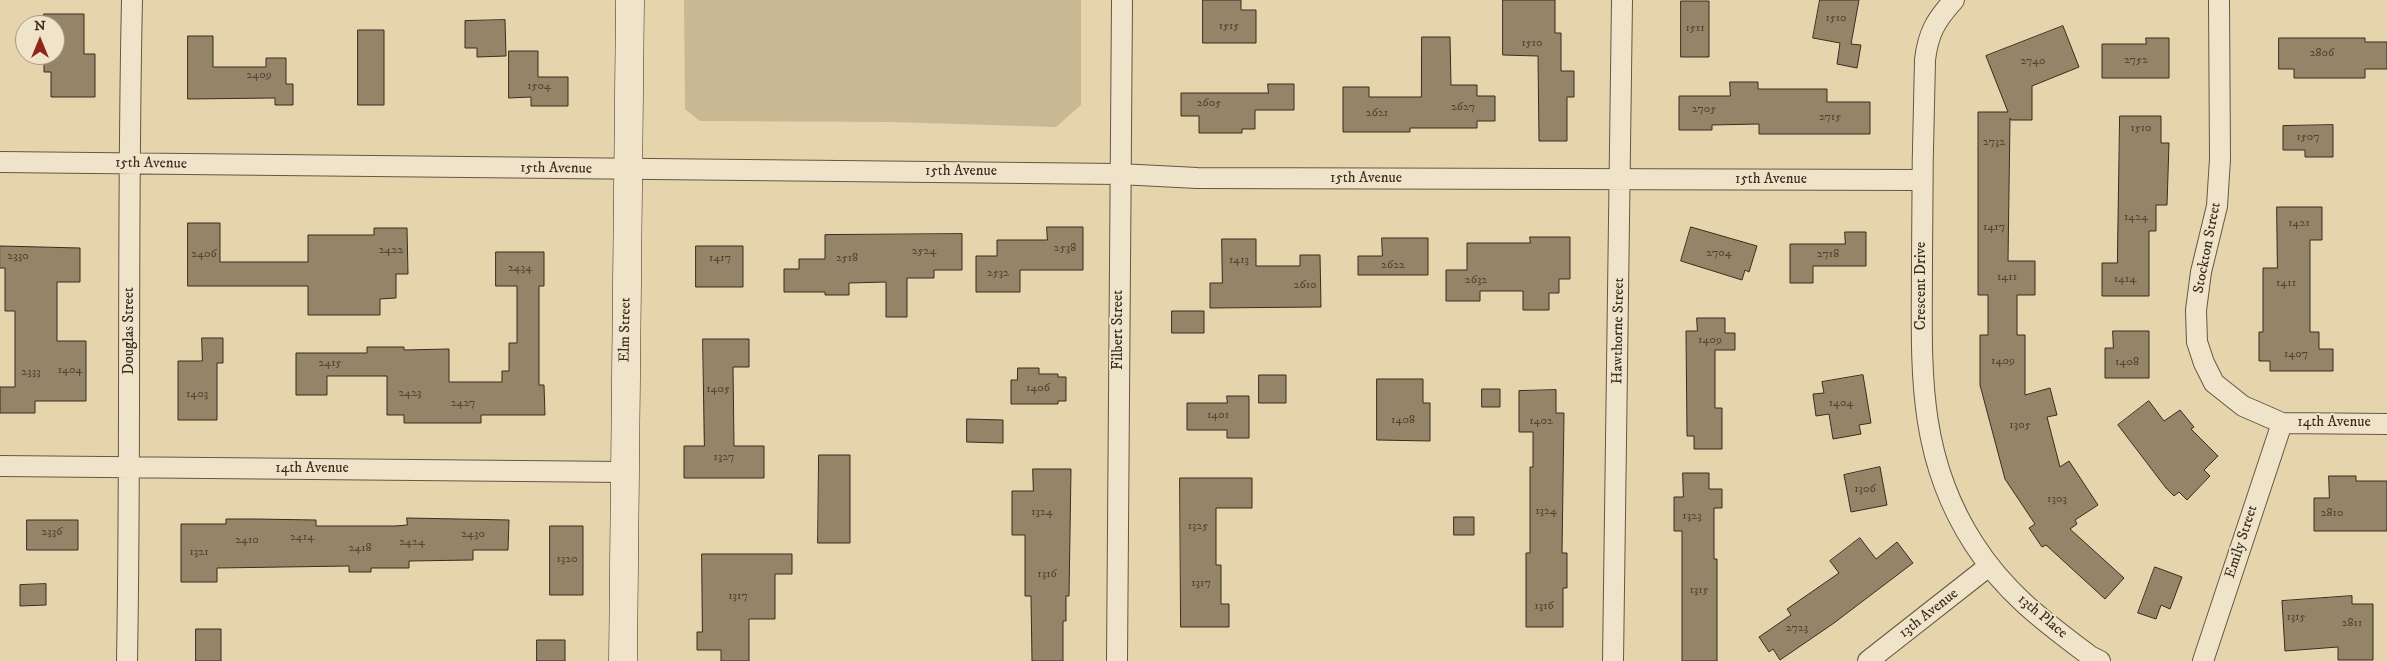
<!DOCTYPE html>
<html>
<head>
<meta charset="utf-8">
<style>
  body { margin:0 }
  #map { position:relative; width:2387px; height:661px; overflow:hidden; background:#e6d5ac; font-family:"IM FELL DW Pica",serif }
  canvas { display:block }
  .north { position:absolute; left:15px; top:15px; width:50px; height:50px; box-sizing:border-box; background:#efe4c9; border:1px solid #a79a85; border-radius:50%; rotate:0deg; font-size:14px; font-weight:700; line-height:20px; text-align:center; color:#3b2c1f }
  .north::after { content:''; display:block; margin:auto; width:18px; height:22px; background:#8f2418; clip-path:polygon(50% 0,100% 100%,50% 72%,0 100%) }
</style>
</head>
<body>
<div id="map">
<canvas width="2387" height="661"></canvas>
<div class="north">N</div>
</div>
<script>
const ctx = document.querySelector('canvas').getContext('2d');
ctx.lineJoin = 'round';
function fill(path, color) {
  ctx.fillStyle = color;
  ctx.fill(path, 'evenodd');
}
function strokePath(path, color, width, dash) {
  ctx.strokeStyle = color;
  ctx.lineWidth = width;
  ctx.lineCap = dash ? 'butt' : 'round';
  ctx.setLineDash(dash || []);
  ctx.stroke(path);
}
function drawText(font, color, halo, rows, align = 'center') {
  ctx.font = font + ' "IM FELL DW Pica",serif';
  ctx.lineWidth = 4;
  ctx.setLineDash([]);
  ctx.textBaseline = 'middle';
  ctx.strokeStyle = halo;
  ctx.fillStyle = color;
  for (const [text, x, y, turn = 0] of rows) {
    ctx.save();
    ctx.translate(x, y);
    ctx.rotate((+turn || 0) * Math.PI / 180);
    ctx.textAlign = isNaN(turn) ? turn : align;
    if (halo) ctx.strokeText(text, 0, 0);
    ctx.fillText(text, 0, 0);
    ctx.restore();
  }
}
fill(new Path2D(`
  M 684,0 L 1081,0 L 1081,105 L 1056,127 L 891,122 L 700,121 L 685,109 Z`), '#c9b894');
const building = new Path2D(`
  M 1203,0 L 1241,0 L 1241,10 L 1256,10 L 1256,43 L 1203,43 Z
  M 1503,0 L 1555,0 L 1555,33 L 1561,33 L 1561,71 L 1574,71 L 1574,97 L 1567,97 L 1567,141 L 1539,141 L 1538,56 L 1503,55 Z
  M 1820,0 L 1859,0 L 1851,44 L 1861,45 L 1857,68 L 1837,64 L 1840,43 L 1813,38 Z
  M 1681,1 L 1709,1 L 1709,57 L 1681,57 Z
  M 44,14 L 84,14 L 84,54 L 95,54 L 95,97 L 51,97 L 51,72 L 44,72 L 44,55 L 55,55 L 55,25 L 44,25 Z
  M 505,20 L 506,56 L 477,57 L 477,48 L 465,48 L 465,21 Z
  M 2063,26 L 2079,67 L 2032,86 L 2032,120 L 2011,120 L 2010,118 L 2008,261 L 2035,261 L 2035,295 L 2017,295 L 2017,335 L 2025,335 L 2025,395 L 2050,388 L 2057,415 L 2047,417 L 2060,467 L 2069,461 L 2098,505 L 2075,520 L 2077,524 L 2070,529 L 2124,578 L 2105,599 L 2046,545 L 2042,547 L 2029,528 L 2035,524 L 2005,479 L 1980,385 L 1980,335 L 1988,335 L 1988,295 L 1978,295 L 1978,112 L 2008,112 L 1986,56 Z
  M 358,30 L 384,30 L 384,105 L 358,105 Z
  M 188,36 L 213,36 L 213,67 L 266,67 L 266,58 L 286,58 L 286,84 L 293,84 L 293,105 L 275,105 L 275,98 L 188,99 Z
  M 1422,37 L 1450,37 L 1451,85 L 1477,85 L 1477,96 L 1495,96 L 1495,121 L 1477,121 L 1477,128 L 1410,128 L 1410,132 L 1343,132 L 1343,87 L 1369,87 L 1369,97 L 1421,97 Z
  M 2146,38 L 2169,38 L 2169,78 L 2102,78 L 2102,44 L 2146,44 Z
  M 2279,38 L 2365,38 L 2365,42 L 2387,42 L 2387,69 L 2365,69 L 2365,78 L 2294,78 L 2294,69 L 2279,69 Z
  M 509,51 L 538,51 L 538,77 L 568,77 L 568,106 L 531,106 L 531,97 L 509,98 Z
  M 1730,82 L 1758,82 L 1758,89 L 1827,89 L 1827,102 L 1870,102 L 1870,134 L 1759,134 L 1759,124 L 1712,125 L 1712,130 L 1679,130 L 1679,96 L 1730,96 Z
  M 1268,84 L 1294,84 L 1294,110 L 1255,110 L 1255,129 L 1242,129 L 1242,133 L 1199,133 L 1199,116 L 1181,116 L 1181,93 L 1268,93 Z
  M 2120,116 L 2161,116 L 2161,143 L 2169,143 L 2167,205 L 2156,205 L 2156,231 L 2149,231 L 2149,296 L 2102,296 L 2102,263 L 2117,263 Z
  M 2333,125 L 2333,157 L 2305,157 L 2305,150 L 2283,150 L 2283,126 Z
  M 2277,207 L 2322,207 L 2322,240 L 2310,240 L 2310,332 L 2319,332 L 2319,349 L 2333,349 L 2333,371 L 2270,371 L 2270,361 L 2259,361 L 2259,332 L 2263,332 L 2263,268 L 2277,268 Z
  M 188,223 L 220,223 L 220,262 L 308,262 L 308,235 L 374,235 L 374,228 L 407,228 L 408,274 L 396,274 L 396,298 L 380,299 L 380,315 L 308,315 L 308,286 L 188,286 Z
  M 1047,227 L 1083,227 L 1083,270 L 1020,270 L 1020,292 L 976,292 L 976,256 L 997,256 L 997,240 L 1047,240 Z
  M 1691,227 L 1757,246 L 1749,272 L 1745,270 L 1742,280 L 1681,261 Z
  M 1845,232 L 1866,232 L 1866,266 L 1813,266 L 1813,283 L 1790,283 L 1790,244 L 1845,244 Z
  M 962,234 L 962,270 L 934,270 L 934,278 L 907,278 L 907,317 L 886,317 L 886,282 L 849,283 L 849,295 L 825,295 L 825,292 L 784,292 L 784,269 L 799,269 L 799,259 L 825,259 L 825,235 Z
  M 1530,237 L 1570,237 L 1570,279 L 1559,279 L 1559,293 L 1549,293 L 1549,310 L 1523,310 L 1523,291 L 1480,291 L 1480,301 L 1446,301 L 1446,270 L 1467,270 L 1467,243 L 1530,243 Z
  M 1382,238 L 1428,238 L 1428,275 L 1358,275 L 1358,256 L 1382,256 Z
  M 1222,239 L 1256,239 L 1256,266 L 1300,266 L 1300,255 L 1320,255 L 1321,307 L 1210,308 L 1210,283 L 1222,283 Z
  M 0,246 L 80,248 L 80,282 L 57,282 L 57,341 L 86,341 L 86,401 L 35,401 L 35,413 L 0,413 L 0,387 L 15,387 L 15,311 L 5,311 L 5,268 L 0,268 Z
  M 696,246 L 743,246 L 743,287 L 696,287 Z
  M 496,252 L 544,252 L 544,286 L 539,286 L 539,385 L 544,385 L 545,415 L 481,415 L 481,423 L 404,423 L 404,415 L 387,415 L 387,376 L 327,376 L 327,395 L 296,395 L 296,353 L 367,353 L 367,347 L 404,347 L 404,350 L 449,349 L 449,382 L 502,382 L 502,371 L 509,371 L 509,343 L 517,343 L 517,286 L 496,286 Z
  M 1172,311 L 1204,311 L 1204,333 L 1172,333 Z
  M 1697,318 L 1725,318 L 1725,333 L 1735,333 L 1735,350 L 1715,350 L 1715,408 L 1722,408 L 1722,449 L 1694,449 L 1694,436 L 1687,436 L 1686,331 L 1697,331 Z
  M 2113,331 L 2149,331 L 2149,378 L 2105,378 L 2105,348 L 2113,348 Z
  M 202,338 L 223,338 L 223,363 L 217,363 L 217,420 L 178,420 L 178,361 L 202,361 Z
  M 703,339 L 749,339 L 749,367 L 733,367 L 734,446 L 764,446 L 764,478 L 684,478 L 684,446 L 704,446 Z
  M 1018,368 L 1039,368 L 1039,374 L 1058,374 L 1058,377 L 1066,377 L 1066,401 L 1058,401 L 1058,404 L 1011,404 L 1011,380 L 1017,380 Z
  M 1259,375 L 1286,375 L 1286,403 L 1259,403 Z
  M 1863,375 L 1871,423 L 1859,425 L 1861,434 L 1833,439 L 1829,414 L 1816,416 L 1813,394 L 1824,393 L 1822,382 Z
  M 1377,379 L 1423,379 L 1423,403 L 1430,403 L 1430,441 L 1377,440 Z
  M 1482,389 L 1500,389 L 1500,407 L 1482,407 Z
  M 1556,390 L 1556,413 L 1564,413 L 1562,553 L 1567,553 L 1567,588 L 1563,588 L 1563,627 L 1526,627 L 1526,553 L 1530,553 L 1530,467 L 1533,467 L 1533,432 L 1519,432 L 1519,391 Z
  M 1227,396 L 1249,396 L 1249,438 L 1227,438 L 1227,430 L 1187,430 L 1187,403 L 1227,403 Z
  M 2149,401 L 2164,421 L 2180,410 L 2194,427 L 2191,429 L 2218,456 L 2204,470 L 2210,476 L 2187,500 L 2179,492 L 2174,496 L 2166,488 L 2118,425 Z
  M 967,419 L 1003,420 L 1003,443 L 967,442 Z
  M 819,455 L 850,455 L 850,543 L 818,543 Z
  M 1880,467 L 1887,505 L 1851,512 L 1844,475 Z
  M 1033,469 L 1071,469 L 1069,596 L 1066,596 L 1066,621 L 1063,621 L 1063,661 L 1032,661 L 1031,596 L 1025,596 L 1025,535 L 1012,535 L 1012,491 L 1033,491 Z
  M 1683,473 L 1709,473 L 1709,489 L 1722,489 L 1722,508 L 1714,508 L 1714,559 L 1717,559 L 1717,661 L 1682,661 L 1682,531 L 1674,531 L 1674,497 L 1683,497 Z
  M 2329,476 L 2356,476 L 2356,481 L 2387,481 L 2387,531 L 2314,531 L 2314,498 L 2329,498 Z
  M 1180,478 L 1252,478 L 1252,508 L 1216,508 L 1216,565 L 1221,565 L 1221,604 L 1229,604 L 1229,627 L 1181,627 Z
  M 1454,517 L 1474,517 L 1474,535 L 1454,535 Z
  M 407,518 L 509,520 L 508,550 L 473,550 L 473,560 L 409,561 L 409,568 L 371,568 L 371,572 L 349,572 L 349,566 L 217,568 L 217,582 L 181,582 L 181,524 L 226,524 L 226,519 L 255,519 L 316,520 L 316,526 L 395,526 L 407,525 Z
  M 27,520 L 78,520 L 78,550 L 27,550 Z
  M 550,526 L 583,526 L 583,595 L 550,595 Z
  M 1860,538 L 1876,559 L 1897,542 L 1913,563 L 1834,623 L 1780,660 L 1773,649 L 1769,652 L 1759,637 L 1791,615 L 1787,609 L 1839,573 L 1830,561 Z
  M 702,554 L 792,554 L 792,574 L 775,574 L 775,619 L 749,619 L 749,661 L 721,661 L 721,650 L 697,650 L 697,632 L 702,632 Z
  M 2155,567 L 2182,577 L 2170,609 L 2161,605 L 2156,619 L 2138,613 Z
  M 46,584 L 46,605 L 20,606 L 20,585 Z
  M 2352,596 L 2352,604 L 2373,604 L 2373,660 L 2338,660 L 2338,647 L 2285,651 L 2282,601 Z
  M 196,629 L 221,629 L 221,661 L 196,661 Z
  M 537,640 L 565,640 L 565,661 L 537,661 Z`);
fill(building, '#948468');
strokePath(building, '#3b2c1f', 1);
const street = new Path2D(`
  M 1954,0 C 1936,20 1928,33 1925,60 C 1923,127 1922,193 1922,260 C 1922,364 1915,453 1974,544 C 2005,593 2045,622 2090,656 L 2100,661
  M 2219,0 L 2220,159 L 2217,206 L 2201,272 L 2196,310 L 2197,342 L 2204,363 L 2214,383 L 2243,406 L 2282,423 L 2387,424
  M 0,162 L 1119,174 L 1197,178 L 1922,180
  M 0,466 L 624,472
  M 127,661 C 131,441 127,220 132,0
  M 1117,661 L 1122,0
  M 1613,661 L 1622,0
  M 1868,661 L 1989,566
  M 2203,661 L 2282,423`);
const secondary = new Path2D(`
  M 623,661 L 630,0`);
strokePath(street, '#665642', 22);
strokePath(secondary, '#3b2c1f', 29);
strokePath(street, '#efe4c9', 20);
strokePath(secondary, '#efe4c9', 28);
drawText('12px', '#514231', null, [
  ["1510",1836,19],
  ["1515",1229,27],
  ["1511",1695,29],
  ["1510",1532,44],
  ["2806",2322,54],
  ["2752",2136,61],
  ["2740",2033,62],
  ["2409",259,76],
  ["1504",539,87],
  ["2605",1209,104],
  ["2627",1463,108],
  ["2705",1704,110],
  ["2621",1377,114],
  ["2715",1830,118],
  ["1510",2141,129],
  ["1507",2308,138],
  ["2732",1994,143],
  ["1424",2136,218],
  ["1421",2299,224],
  ["1417",1994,228],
  ["2538",1065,249],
  ["2422",391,251],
  ["2524",924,252],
  ["2704",1719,254],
  ["2406",204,255],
  ["2718",1828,255],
  ["2330",18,257],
  ["1417",720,259],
  ["2518",847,259],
  ["1413",1239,261],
  ["2622",1393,266],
  ["2434",520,269],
  ["2532",998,274],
  ["1411",2007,278],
  ["1414",2125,280],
  ["2632",1476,281],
  ["1411",2286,284],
  ["2610",1305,286],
  ["1409",1710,341],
  ["1407",2296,355],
  ["1409",2003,362],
  ["1408",2127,363],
  ["2415",330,364],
  ["1404",70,371],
  ["2333",31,373],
  ["1406",1038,389],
  ["1405",718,390],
  ["2423",410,394],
  ["1403",197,395],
  ["2427",463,404],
  ["1404",1841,404],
  ["1401",1218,416],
  ["1408",1403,421],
  ["1402",1541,422],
  ["1305",2020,426],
  ["1327",724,458],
  ["1306",1865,490],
  ["1303",2057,500],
  ["1324",1546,512],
  ["1324",1042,513],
  ["2810",2332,514],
  ["1323",1692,517],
  ["1325",1198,527],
  ["2336",52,533],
  ["2430",473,535],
  ["2414",302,538],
  ["2410",247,541],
  ["2424",412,543],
  ["2418",360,549],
  ["1321",199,553],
  ["1320",567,560],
  ["1316",1047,575],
  ["1317",1201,584],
  ["1315",1699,591],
  ["1317",738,597],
  ["1316",1544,607],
  ["1315",2296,618],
  ["2811",2352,624],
  ["2723",1797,629]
]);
drawText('15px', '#3b2c1f', '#efe4c9', [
  ["15th Avenue",151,164,1],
  ["15th Avenue",556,169,1],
  ["15th Avenue",961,172],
  ["15th Avenue",1366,179],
  ["15th Avenue",1771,180],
  ["Stockton Street",2208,248,-79],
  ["Crescent Drive",1922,286,-90],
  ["Elm Street",626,330,-89],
  ["Filbert Street",1119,330,-90],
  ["Douglas Street",130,331,-90],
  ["Hawthorne Street",1619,331,-89],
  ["14th Avenue",2334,423],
  ["14th Avenue",312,469],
  ["Emily Street",2242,542,-72],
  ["13th Avenue",1929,614,-38],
  ["13th Place",2042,617,40]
]);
</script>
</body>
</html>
